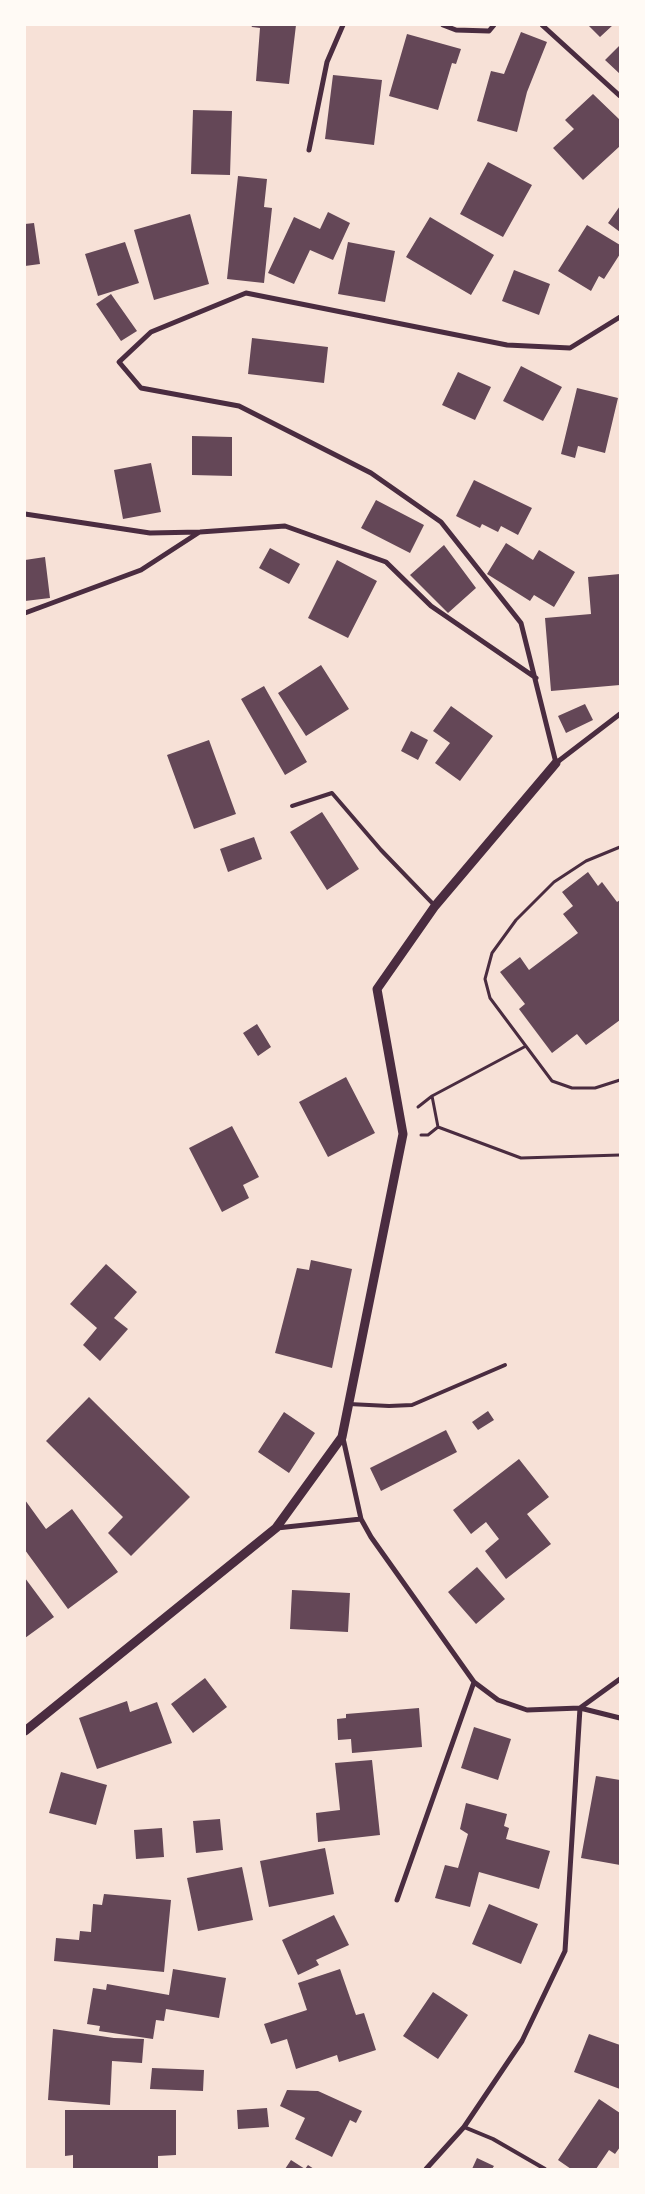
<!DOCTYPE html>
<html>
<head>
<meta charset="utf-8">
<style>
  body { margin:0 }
  #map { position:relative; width:645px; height:2194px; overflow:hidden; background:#f7e1d7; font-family:"Playfair Display",serif }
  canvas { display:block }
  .frame { position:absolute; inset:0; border:26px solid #fffaf5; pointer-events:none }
</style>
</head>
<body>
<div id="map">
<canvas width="645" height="2194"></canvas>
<div class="frame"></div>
</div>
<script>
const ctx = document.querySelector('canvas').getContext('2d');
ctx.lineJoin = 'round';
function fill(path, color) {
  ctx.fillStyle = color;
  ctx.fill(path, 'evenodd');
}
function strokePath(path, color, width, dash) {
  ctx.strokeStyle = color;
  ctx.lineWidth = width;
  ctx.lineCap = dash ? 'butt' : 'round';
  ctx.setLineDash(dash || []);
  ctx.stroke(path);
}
fill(new Path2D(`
  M 251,25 L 296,25 L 289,84 L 256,81 L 260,28 L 252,27 Z
  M 588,25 L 613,25 L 600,37 Z
  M 521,32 L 547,42 L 527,92 L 517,132 L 477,121 L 491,71 L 504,74 Z
  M 407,34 L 461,49 L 456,64 L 452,63 L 438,110 L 389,96 Z
  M 620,45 L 620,74 L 605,60 Z
  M 333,75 L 382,80 L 374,145 L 325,139 Z
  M 593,94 L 620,120 L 620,146 L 583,180 L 553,148 L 574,129 L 565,120 Z
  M 193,110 L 232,111 L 230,175 L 191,174 Z
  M 488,162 L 532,185 L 503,237 L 460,214 Z
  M 238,176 L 267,179 L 264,207 L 272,208 L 264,283 L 227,279 Z
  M 620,206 L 620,232 L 608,223 Z
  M 328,212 L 350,223 L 333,260 L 310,250 L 294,284 L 268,273 L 294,217 L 320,229 Z
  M 190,214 L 209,284 L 154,300 L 134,230 Z
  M 430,217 L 494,255 L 471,295 L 406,257 Z
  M 34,223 L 40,264 L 25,266 L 25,224 Z
  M 587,225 L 620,245 L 620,254 L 604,279 L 599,276 L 591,291 L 558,271 Z
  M 125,242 L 139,283 L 98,296 L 85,254 Z
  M 348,242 L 395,251 L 385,302 L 338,294 Z
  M 514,270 L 550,284 L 539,315 L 502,301 Z
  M 111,294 L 137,331 L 121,341 L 96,304 Z
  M 252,338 L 328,347 L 324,383 L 248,374 Z
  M 521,366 L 562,387 L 543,421 L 503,401 Z
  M 458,372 L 491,387 L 475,420 L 442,405 Z
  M 577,388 L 618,398 L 605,453 L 578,446 L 575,458 L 561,454 Z
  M 192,436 L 232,437 L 232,476 L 192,475 Z
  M 151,463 L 161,512 L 123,519 L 114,470 Z
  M 474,480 L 532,508 L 518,535 L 501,526 L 498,532 L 482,524 L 480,528 L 456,516 Z
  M 376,500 L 424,525 L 410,553 L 361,528 Z
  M 506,543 L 533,560 L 539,550 L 575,572 L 554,607 L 534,595 L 530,601 L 487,574 Z
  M 444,545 L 476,588 L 448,613 L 410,575 Z
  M 270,548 L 300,564 L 289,584 L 259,568 Z
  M 45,557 L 50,598 L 25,601 L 25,560 Z
  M 337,560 L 377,581 L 348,638 L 308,618 Z
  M 620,574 L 620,685 L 551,691 L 545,618 L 591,614 L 588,577 Z
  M 321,665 L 349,709 L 306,736 L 278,693 Z
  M 264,686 L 307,762 L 285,775 L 241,699 Z
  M 585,704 L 593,720 L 566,733 L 558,716 Z
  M 451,706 L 493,736 L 460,781 L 435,763 L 450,743 L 433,731 Z
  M 411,731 L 428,740 L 418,760 L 401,751 Z
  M 209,740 L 236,814 L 194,829 L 167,755 Z
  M 322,812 L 359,869 L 327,890 L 290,832 Z
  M 254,837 L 262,859 L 228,872 L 220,849 Z
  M 588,872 L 598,886 L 602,882 L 617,902 L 620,900 L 620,1020 L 586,1045 L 577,1034 L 552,1053 L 519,1009 L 525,1004 L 500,972 L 520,957 L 529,970 L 578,933 L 563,914 L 573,906 L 562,892 Z
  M 257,1024 L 271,1047 L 258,1056 L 243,1033 Z
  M 346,1077 L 375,1133 L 328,1157 L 299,1102 Z
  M 232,1126 L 259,1177 L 243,1185 L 249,1198 L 222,1212 L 189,1148 Z
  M 311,1260 L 352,1269 L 332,1368 L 275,1353 L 297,1268 L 309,1270 Z
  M 106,1264 L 137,1292 L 114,1318 L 128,1329 L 100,1361 L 83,1345 L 97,1328 L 70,1304 Z
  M 89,1397 L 190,1497 L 131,1556 L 108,1533 L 123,1517 L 46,1441 Z
  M 488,1411 L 494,1420 L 478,1430 L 472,1422 Z
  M 284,1412 L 315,1433 L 289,1473 L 258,1452 Z
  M 446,1430 L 457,1452 L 381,1491 L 370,1468 Z
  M 519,1459 L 549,1497 L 527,1514 L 551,1544 L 506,1579 L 485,1551 L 499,1539 L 486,1522 L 471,1534 L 453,1510 Z
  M 25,1500 L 46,1529 L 72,1509 L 118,1572 L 68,1609 L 25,1550 Z
  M 477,1567 L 505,1599 L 476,1624 L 448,1592 Z
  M 25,1578 L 54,1617 L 25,1638 Z
  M 292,1590 L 350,1593 L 348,1632 L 290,1629 Z
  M 205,1678 L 227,1707 L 193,1733 L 171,1704 Z
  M 127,1701 L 130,1712 L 157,1702 L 172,1743 L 97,1769 L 79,1718 Z
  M 419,1708 L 422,1747 L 352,1753 L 351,1739 L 338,1740 L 337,1719 L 346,1718 L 346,1714 Z
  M 474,1727 L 511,1739 L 498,1780 L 461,1768 Z
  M 372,1760 L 380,1835 L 318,1842 L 316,1813 L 340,1810 L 335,1763 Z
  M 61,1772 L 107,1785 L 96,1825 L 49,1813 Z
  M 596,1776 L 620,1780 L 620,1865 L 581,1858 Z
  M 466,1803 L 507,1814 L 504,1826 L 509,1828 L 506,1839 L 550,1851 L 539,1889 L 479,1872 L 470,1907 L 435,1898 L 445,1865 L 458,1868 L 468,1834 L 460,1829 Z
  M 220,1819 L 223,1850 L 196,1853 L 193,1821 Z
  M 162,1828 L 164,1857 L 136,1859 L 134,1830 Z
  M 325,1848 L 334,1894 L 269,1907 L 260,1861 Z
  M 242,1867 L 253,1920 L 198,1931 L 187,1878 Z
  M 104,1894 L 171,1900 L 164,1972 L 54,1961 L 56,1938 L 79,1940 L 80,1931 L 91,1932 L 93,1904 L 102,1905 Z
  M 489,1904 L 538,1924 L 521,1964 L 472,1944 Z
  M 334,1915 L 349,1945 L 316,1960 L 319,1965 L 298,1975 L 282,1940 Z
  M 173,1969 L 226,1978 L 219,2018 L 166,2009 L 164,2021 L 156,2020 L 153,2039 L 99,2031 L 100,2026 L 87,2024 L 93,1988 L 106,1990 L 107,1984 L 169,1995 Z
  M 340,1969 L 356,2015 L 364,2013 L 376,2050 L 339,2062 L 337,2055 L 296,2069 L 287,2039 L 271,2044 L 264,2024 L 307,2010 L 298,1983 Z
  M 433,1992 L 468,2015 L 438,2059 L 403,2036 Z
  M 53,2029 L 114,2038 L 144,2039 L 142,2063 L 112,2061 L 110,2105 L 48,2100 Z
  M 589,2034 L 620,2045 L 620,2089 L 574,2072 Z
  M 152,2068 L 204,2070 L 203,2091 L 150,2089 Z
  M 287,2090 L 318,2091 L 362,2111 L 356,2123 L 350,2120 L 332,2157 L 295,2139 L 305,2118 L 280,2106 Z
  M 599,2099 L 620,2113 L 620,2147 L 615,2154 L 609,2150 L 596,2169 L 571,2169 L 558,2160 Z
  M 267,2108 L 269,2127 L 238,2129 L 237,2110 Z
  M 65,2110 L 176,2110 L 176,2155 L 158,2156 L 158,2169 L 73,2169 L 73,2155 L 65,2156 Z
  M 477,2158 L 494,2166 L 492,2169 L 472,2169 Z
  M 291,2160 L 305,2169 L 308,2165 L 314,2169 L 285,2169 Z`), '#644757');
strokePath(new Path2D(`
  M 620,847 L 586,861 L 554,882 L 516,920 L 492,953 L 485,979 L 490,998 L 552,1081 L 572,1088 L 595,1088 L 620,1080
  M 432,1096 L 438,1127 L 521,1158 L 620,1155
  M 418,1107 L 432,1096 L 526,1046
  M 421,1135 L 428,1135 L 438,1127`), '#4a2c40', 3);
strokePath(new Path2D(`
  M 292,806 L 332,793 L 381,850 L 435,906
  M 349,1404 L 389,1406 L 412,1405 L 505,1365
  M 464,2127 L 493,2139 L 545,2169`), '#4a2c40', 4);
strokePath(new Path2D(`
  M 443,25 L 456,30 L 489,31 L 494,25
  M 542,25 L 620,96
  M 309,150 L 327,62 L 343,25
  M 620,317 L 570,348 L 507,345 L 246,293 L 151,332 L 119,362 L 141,388 L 239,406 L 371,473 L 441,522 L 521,623 L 556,763 L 620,714
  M 25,514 L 150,533 L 200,532 L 285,526 L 386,562 L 431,606 L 536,678
  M 25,613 L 141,570 L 198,533
  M 343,1438 L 361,1519 L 371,1537 L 474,1682 L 498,1700 L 527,1710 L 580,1708 L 620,1679
  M 277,1528 L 361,1519
  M 580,1708 L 620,1718
  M 397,1900 L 474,1682
  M 426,2169 L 464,2127 L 522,2041 L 565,1951 L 580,1708`), '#4a2c40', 5);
strokePath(new Path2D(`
  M 25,1731 L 276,1528 L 342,1437 L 403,1134 L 377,989 L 435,906 L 556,763`), '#4a2c40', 9);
</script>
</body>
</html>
